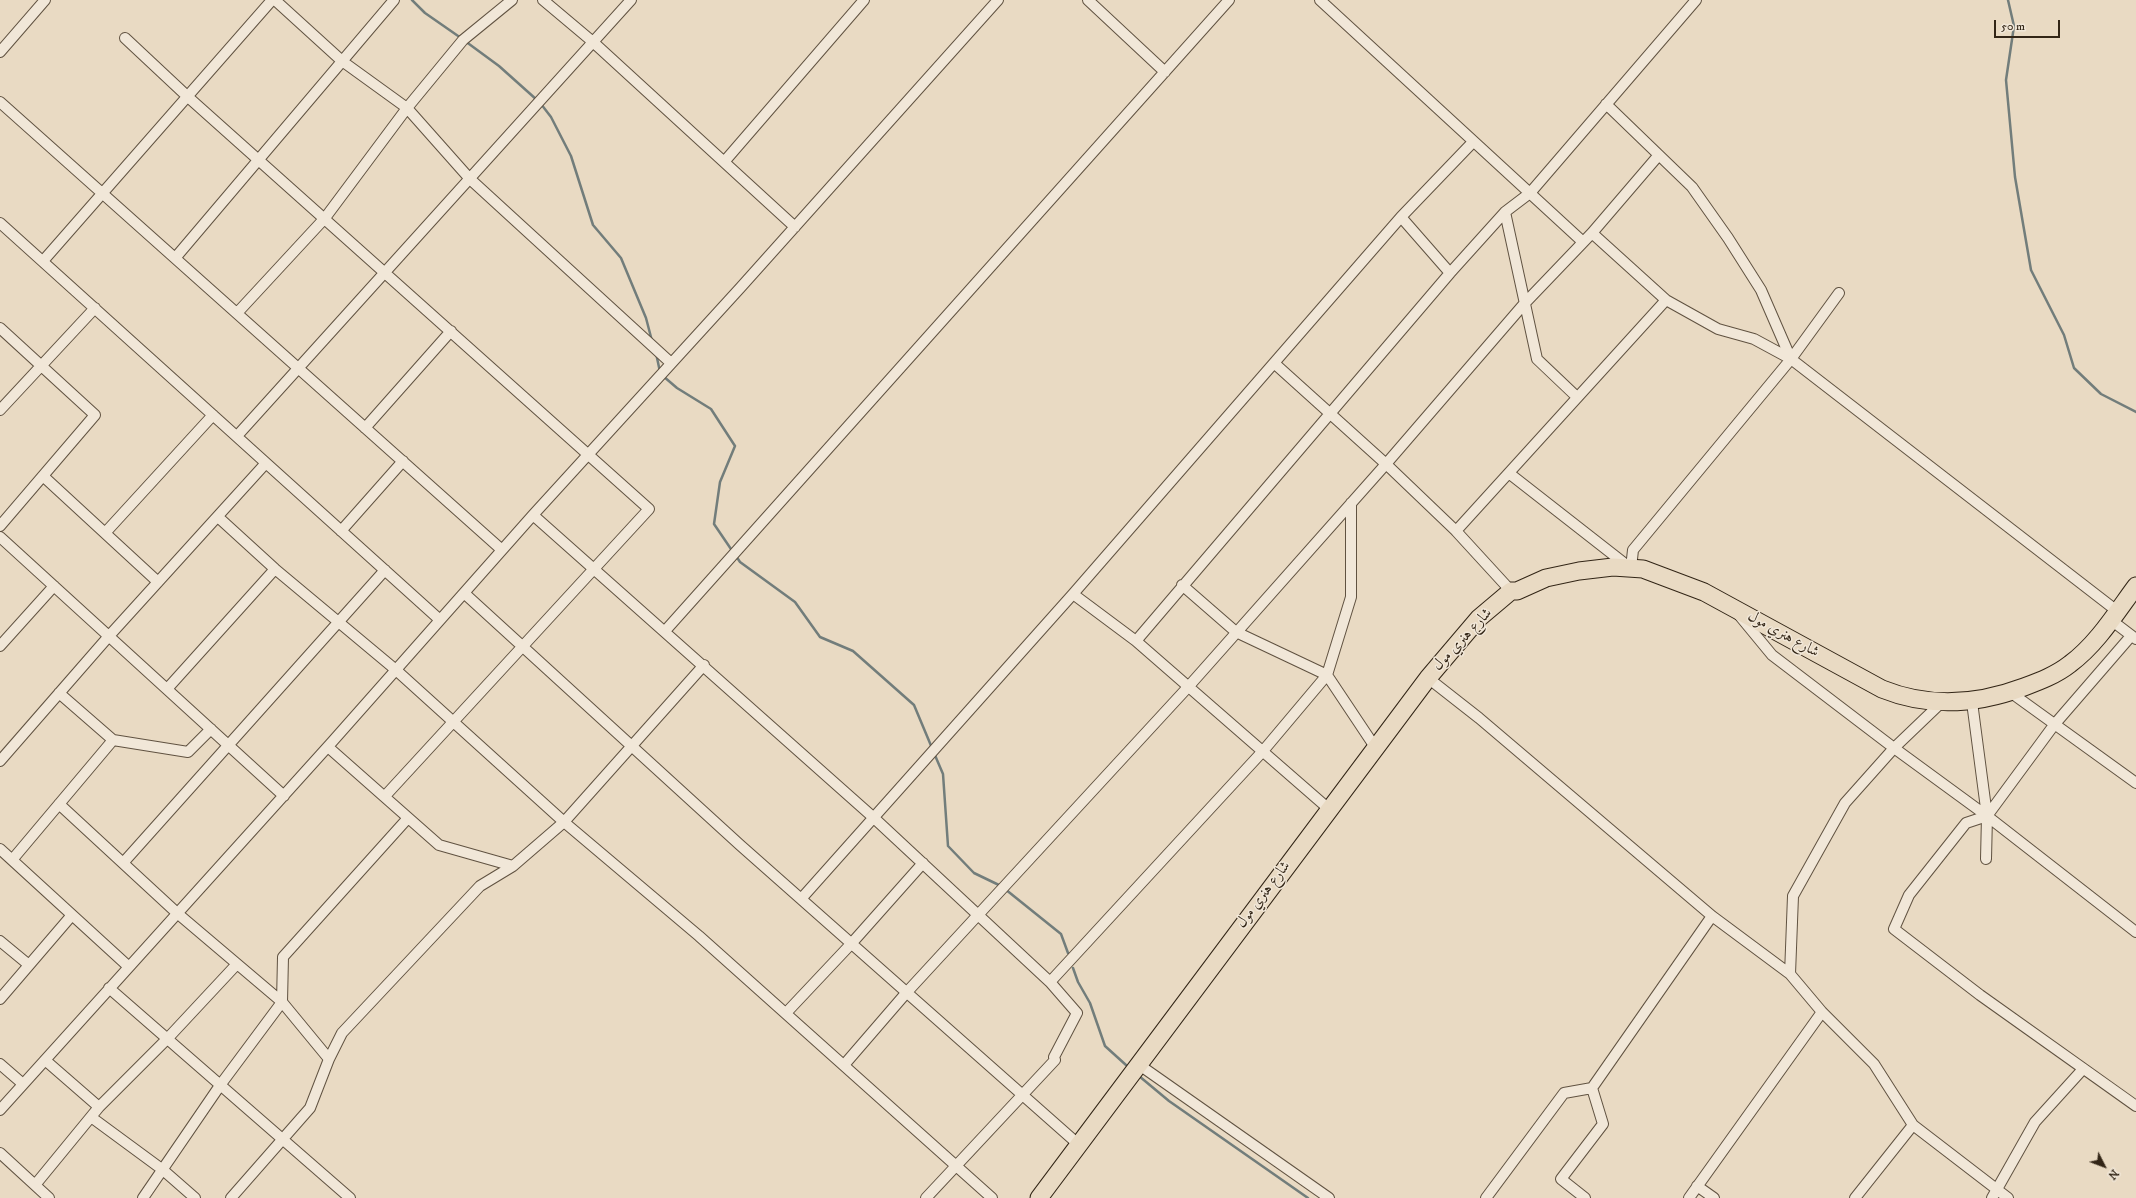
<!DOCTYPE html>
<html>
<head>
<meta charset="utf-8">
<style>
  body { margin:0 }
  #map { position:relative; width:2136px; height:1198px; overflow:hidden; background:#e9dac3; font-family:"IM FELL DW Pica",serif }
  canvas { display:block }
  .north { position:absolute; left:2084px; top:1146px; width:40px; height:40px; -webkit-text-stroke:3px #f1e7d8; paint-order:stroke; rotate:132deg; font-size:11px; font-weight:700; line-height:16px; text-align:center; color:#322516 }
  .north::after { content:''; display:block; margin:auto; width:14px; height:18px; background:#322516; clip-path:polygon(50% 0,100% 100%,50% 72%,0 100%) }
  .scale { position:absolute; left:1994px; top:20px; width:66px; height:18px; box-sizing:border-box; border:2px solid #322516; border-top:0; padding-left:5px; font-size:12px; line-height:14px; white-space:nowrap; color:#322516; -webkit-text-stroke:3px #f1e7d8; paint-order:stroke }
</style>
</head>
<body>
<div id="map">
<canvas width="2136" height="1198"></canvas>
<div class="north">N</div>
<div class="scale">50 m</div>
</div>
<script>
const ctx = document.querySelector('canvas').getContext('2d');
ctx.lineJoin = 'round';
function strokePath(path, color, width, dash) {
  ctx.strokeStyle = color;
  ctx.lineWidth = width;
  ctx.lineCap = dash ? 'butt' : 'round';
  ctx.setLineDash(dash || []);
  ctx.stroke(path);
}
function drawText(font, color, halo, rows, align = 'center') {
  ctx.font = font + ' "IM FELL DW Pica",Amiri,serif';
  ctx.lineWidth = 3;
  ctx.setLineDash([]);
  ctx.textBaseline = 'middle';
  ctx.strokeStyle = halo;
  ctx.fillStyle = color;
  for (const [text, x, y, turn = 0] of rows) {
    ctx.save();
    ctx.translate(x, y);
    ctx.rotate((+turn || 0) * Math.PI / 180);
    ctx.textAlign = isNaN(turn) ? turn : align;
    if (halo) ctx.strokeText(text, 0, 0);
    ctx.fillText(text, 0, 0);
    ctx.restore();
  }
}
strokePath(new Path2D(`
  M 412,0 L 425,13 L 461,38
  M 2008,0 L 2014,26 L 2006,80 L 2015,177 L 2031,270 L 2064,335 L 2074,368 L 2101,394 L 2136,412
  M 465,41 L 499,66 L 537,100
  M 541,104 L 551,117 L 571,156 L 593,225 L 621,258 L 646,318 L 652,341
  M 656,353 L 660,372
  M 663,376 L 677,388 L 711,409 L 735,446 L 720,482 L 714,524 L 733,552
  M 736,556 L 740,562 L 795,602 L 820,637 L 853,651 L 914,705 L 932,748
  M 934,753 L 943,774 L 948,846 L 974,873 L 1001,886
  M 1005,889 L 1061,934 L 1068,953
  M 1073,968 L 1078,982 L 1090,1003 L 1105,1046 L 1126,1065
  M 1139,1076 L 1169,1101 L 1308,1198`), '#727d7b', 2.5);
const minor = new Path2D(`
  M 275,0 L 342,61 L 407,108 L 470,179 L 671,363
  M 543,0 L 593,42 L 795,227
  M 1088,0 L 1165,72
  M 1320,0 L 1583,242
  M 125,38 L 188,97 L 649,509 L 385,796
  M 0,52 L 45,0
  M 0,102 L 502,550
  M 1606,104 L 1692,187 L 1728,238 L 1761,290 L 1791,359
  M 724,162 L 864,0
  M 1505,212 L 1537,359 L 1577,397
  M 1401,217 L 1450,273
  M 0,223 L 440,620
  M 1592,233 L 1666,300 L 1718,329 L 1754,339 L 1791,359 L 2117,611
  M 176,257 L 394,0
  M 43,261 L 272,0
  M 238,312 L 325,218 L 407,108 L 463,40 L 512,0
  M 0,328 L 95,415 L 0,526
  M 1274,363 L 1386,464 L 1456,531 L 1511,591
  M 0,410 L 95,308
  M 365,428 L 451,331
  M 237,436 L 631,0
  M 1510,474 L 1629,567
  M 43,476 L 158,582
  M 533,515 L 874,818 L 1050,982 L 1077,1013 L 1054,1057 L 1055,1060 L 926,1198
  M 218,517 L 275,569 L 396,670 L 564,822 L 699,936 L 992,1198
  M 341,531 L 403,461
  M 1456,531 L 1666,300
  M 105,533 L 213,415
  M 0,537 L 284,796
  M 1631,568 L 1633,550 L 1791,359 L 1839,293
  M 1182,585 L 1236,632 L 1327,675 L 1375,747
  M 464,593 L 740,845 L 1078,1144
  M 1073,594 L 1136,641 L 1330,810
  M 1739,615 L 1772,655 L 1894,748 L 1987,816 L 2136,932
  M 2111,620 L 2136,639
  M 665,631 L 1229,0
  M 1136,641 L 1450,273 L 1505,212 L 1530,193 L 1696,0
  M 0,646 L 54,586
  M 1428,678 L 1479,718 L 1712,916 L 1790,974 L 1822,1012 L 1874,1064 L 1913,1125 L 2008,1198
  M 167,689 L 275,569
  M 2010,692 L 2136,783
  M 59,693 L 113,740 L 188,752 L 211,729
  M 1972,702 L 1987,816 L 1966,823 L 1909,895 L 1894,929 L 1980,995 L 2136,1106
  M 328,747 L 439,845 L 513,866
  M 0,761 L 109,636 L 266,463
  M 59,804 L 177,913 L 282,1002 L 329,1059
  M 0,849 L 129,967
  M 1986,859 L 1987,816 L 2054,725 L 2131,636
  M 12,860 L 113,740
  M 123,863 L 385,570
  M 801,899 L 1073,594 L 1401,217 L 1473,142
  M 0,941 L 29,965
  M 1790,974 L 1793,896 L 1845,803 L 1894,748 L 1941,703
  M 1050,982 L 1263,751 L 1327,675 L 1351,597 L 1351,503
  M 109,988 L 350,1198
  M 0,999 L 72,915
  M 786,1013 L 851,944 L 923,863
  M 45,1060 L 99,1107
  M 0,1064 L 23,1084
  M 1138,1064 L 1329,1198
  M 844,1065 L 907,992 L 1189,686 L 1386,464 L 1524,304 L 1592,233 L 1658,156
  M 0,1110 L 332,742 L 533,515 L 741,287 L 998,0
  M 91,1117 L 163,1170 L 195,1198
  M 0,1153 L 49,1198
  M 35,1185 L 99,1107 L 168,1038 L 237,964
  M 1697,1186 L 1714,1198
  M 143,1198 L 221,1084 L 282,1002 L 283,957 L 408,818
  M 231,1198 L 310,1108 L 329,1059 L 342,1033 L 480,886 L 513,866 L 564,822 L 704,665
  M 1486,1198 L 1564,1093 L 1592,1088
  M 1585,1198 L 1561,1179 L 1603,1124 L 1592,1088 L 1712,916
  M 1689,1198 L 1822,1012
  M 1855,1198 L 1913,1125
  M 1992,1198 L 2035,1122 L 2083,1069`);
const trunk = new Path2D(`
  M 1039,1198 L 1428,678 L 1479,618 L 1511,591 L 1517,591 L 1546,578 L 1579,571 L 1613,567 L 1643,569 L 1704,592 L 1882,689 C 1929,708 1976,705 2024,687 C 2040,681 2056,675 2070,664 C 2097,644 2116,613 2136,586`);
strokePath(minor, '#605241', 12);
strokePath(trunk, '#322516', 19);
strokePath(minor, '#f1e7d8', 10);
strokePath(trunk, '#e9dac3', 17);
drawText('15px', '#322516', '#f1e7d8', [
  ["شارع هنري مول",1783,635,29],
  ["شارع هنري مول",1463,640,-47],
  ["شارع هنري مول",1264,895,-53]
]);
</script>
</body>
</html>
